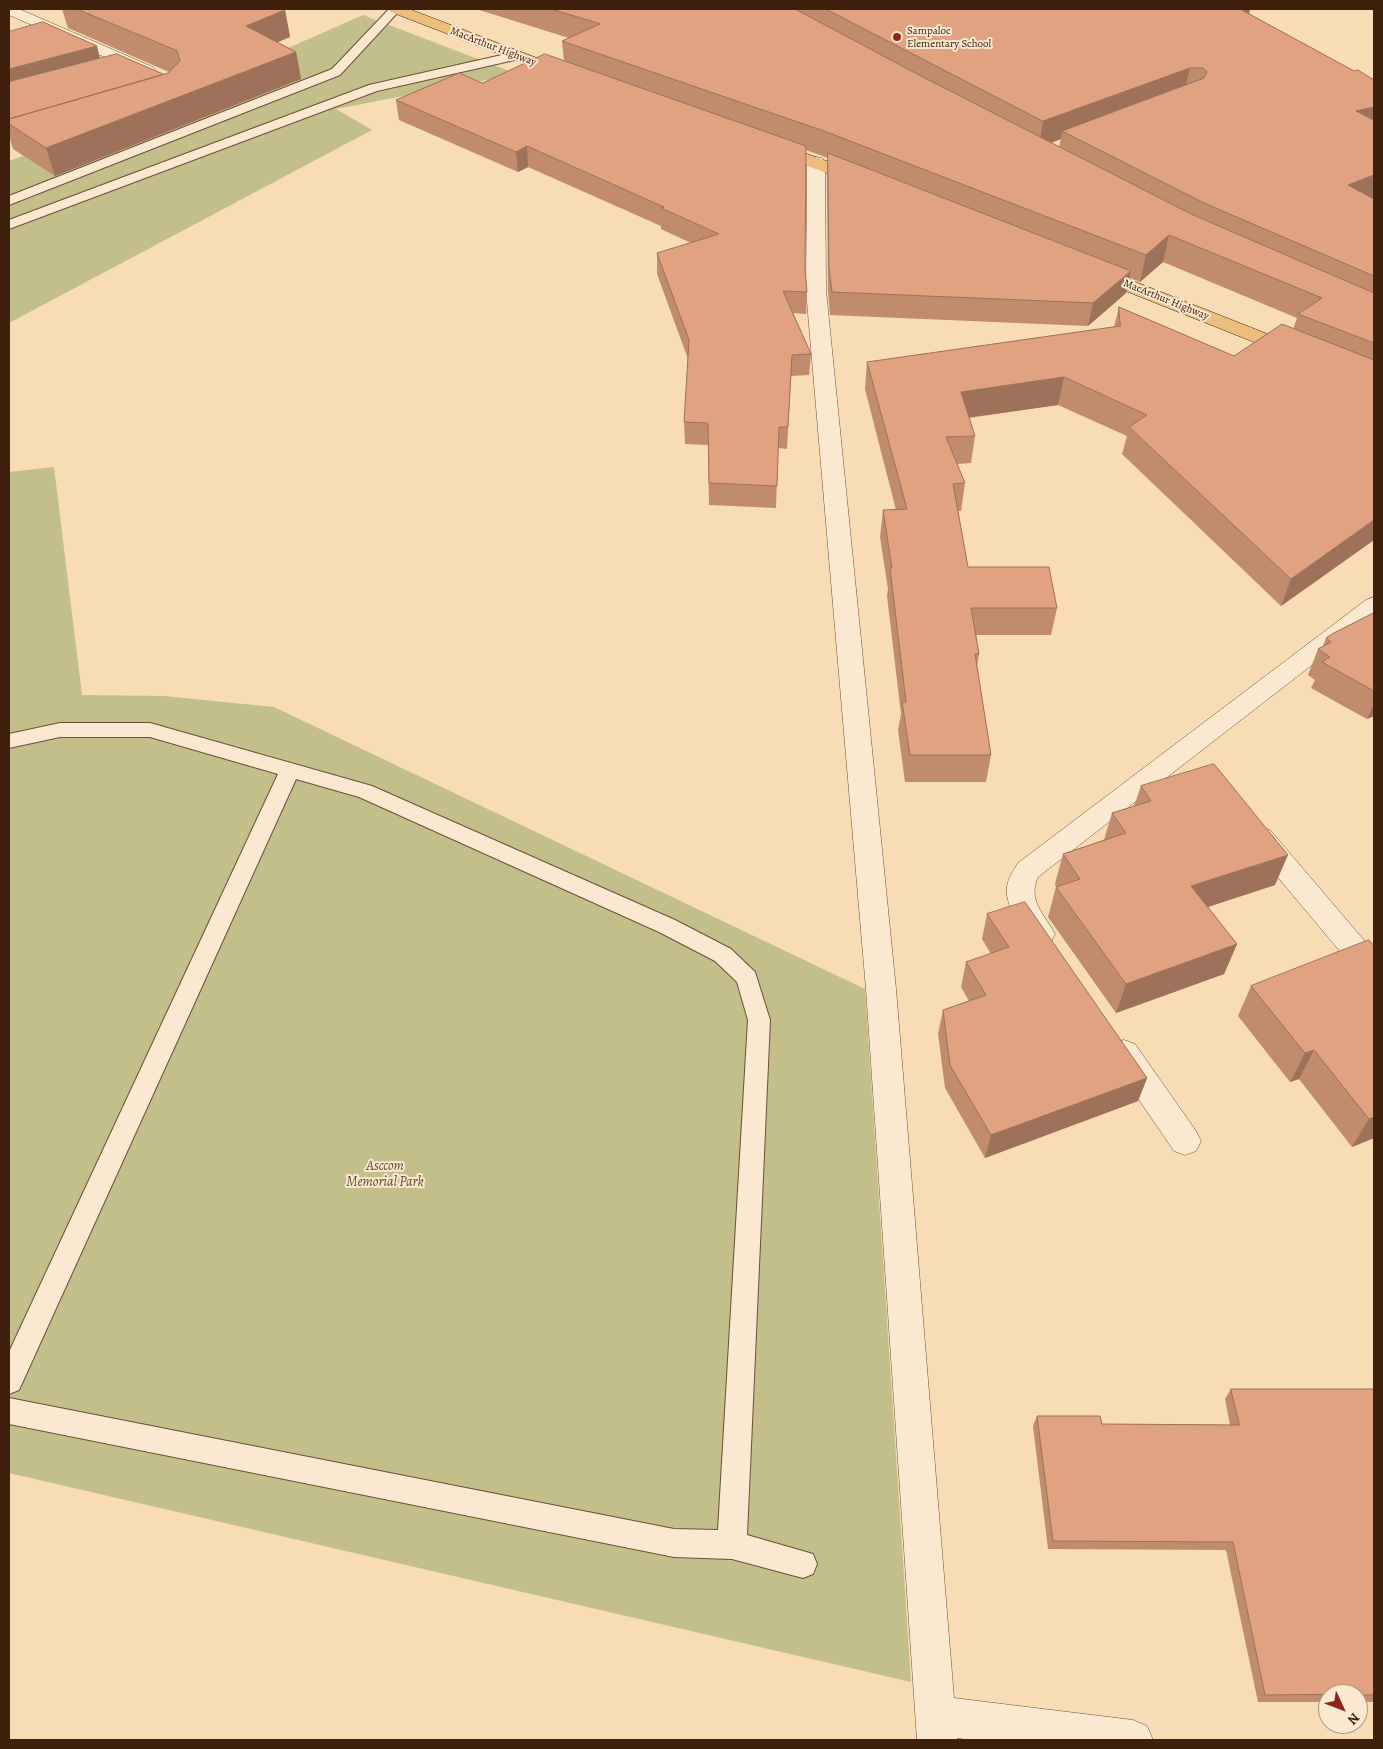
<!DOCTYPE html>
<html>
<head>
<meta charset="utf-8">
<style>
  body { margin:0 }
  #map { position:relative; width:1383px; height:1749px; overflow:hidden; background:#f8dcb6; font-family:Alegreya,serif }
  canvas { display:block }
  .frame { position:absolute; inset:0; border:10px solid #3f200d; pointer-events:none }
  .north { position:absolute; left:1318px; top:1684px; width:50px; height:50px; box-sizing:border-box; background:#fae8d0; border:1px solid #af9882; border-radius:50%; rotate:133deg; font-size:14px; font-weight:700; line-height:20px; text-align:center; color:#3f200d }
  .north::after { content:''; display:block; margin:auto; width:18px; height:22px; background:#8f2418; clip-path:polygon(50% 0,100% 100%,50% 72%,0 100%) }
</style>
</head>
<body>
<div id="map">
<canvas width="1383" height="1749"></canvas>
<div class="frame"></div>
<div class="north">N</div>
</div>
<script>
const ctx = document.querySelector('canvas').getContext('2d');
ctx.lineJoin = 'round';
function fill(path, color) {
  ctx.fillStyle = color;
  ctx.fill(path, 'evenodd');
}
function strokePath(path, color, width, dash) {
  ctx.strokeStyle = color;
  ctx.lineWidth = width;
  ctx.lineCap = dash ? 'butt' : 'round';
  ctx.setLineDash(dash || []);
  ctx.stroke(path);
}
function drawText(font, color, halo, rows, align = 'center') {
  ctx.font = font + ' Alegreya,serif';
  ctx.lineWidth = 4;
  ctx.setLineDash([]);
  ctx.textBaseline = 'middle';
  ctx.strokeStyle = halo;
  ctx.fillStyle = color;
  for (const [text, x, y, turn = 0] of rows) {
    ctx.save();
    ctx.translate(x, y);
    ctx.rotate((+turn || 0) * Math.PI / 180);
    ctx.textAlign = isNaN(turn) ? turn : align;
    if (halo) ctx.strokeText(text, 0, 0);
    ctx.fillText(text, 0, 0);
    ctx.restore();
  }
}
fill(new Path2D(`
  M 363,15 L 517,74 L 336,109 L 372,130 L 9,323 L 9,161 L 179,99 L 195,89 Z
  M 54,467 L 82,695 L 164,696 L 274,707 L 865,989 L 911,1682 L 9,1473 L 9,472 Z`), '#c2bf8a');
const lane = new Path2D(`
  M 389,9 L 401,9 L 340,75 L 9,205 L 9,196 L 332,69 Z
  M 515,52 L 521,56 L 519,59 L 377,91 L 9,229 L 9,220 L 369,85 Z
  M 60,723 L 150,723 L 372,786 L 675,920 L 731,949 L 755,972 L 770,1020 L 747,1535 L 813,1554 L 817,1564 L 813,1574 L 803,1578 L 732,1559 L 674,1557 L 9,1424 L 9,1398 L 674,1529 L 718,1530 L 748,1020 L 737,982 L 715,961 L 659,932 L 359,797 L 296,779 L 19,1390 L 9,1394 L 9,1352 L 278,774 L 150,737 L 60,737 L 9,748 L 9,734 Z`);
const street = new Path2D(`
  M 9,9 L 19,9 L 153,67 L 155,70 L 153,73 L 141,73 L 9,15 Z
  M 816,157 L 822,158 L 825,162 L 826,290 L 896,989 L 954,1698 L 1133,1720 L 1147,1726 L 1153,1740 L 971,1740 L 957,1738 L 957,1740 L 917,1740 L 866,989 L 806,290 L 807,162 L 810,158 Z
  M 1374,597 L 1374,617 L 1038,877 C 1027,900 1045,915 1055,934 L 1051,942 C 1044,944 1039,946 1032,942 C 1021,936 1004,900 1007,887 C 1008,878 1014,870 1018,863 L 1366,600 Z
  M 1260,827 L 1270,830 L 1374,952 L 1374,984 L 1364,980 L 1250,844 L 1247,837 L 1250,830 Z
  M 1124,1040 L 1135,1044 L 1196,1131 L 1201,1141 L 1196,1151 L 1185,1155 L 1174,1151 L 1113,1062 L 1109,1053 L 1113,1044 Z`);
const highway = new Path2D(`
  M 389,9 L 409,9 L 571,71 L 573,74 L 571,77 L 559,77 L 391,12 Z
  M 771,141 L 868,176 L 871,180 L 868,184 L 862,185 L 856,184 L 765,150 L 762,146 L 765,142 Z
  M 1095,266 L 1303,348 L 1306,352 L 1303,356 L 1296,358 L 1289,356 L 1088,276 L 1086,272 L 1088,268 Z`);
strokePath(lane, '#6d4f37', 2);
strokePath(street, '#6d4f37', 1);
strokePath(highway, '#3f200d', 1);
fill(lane, '#fae8d0');
fill(street, '#fae8d0');
fill(highway, '#ecbe7b');
fill(new Path2D(`
  M 62,9 L 282,9 L 285,10 L 290,37 L 277,42 L 296,52 L 301,79 L 55,176 L 13,149 L 9,136 L 9,82 L 163,74 L 163,75 L 168,73 L 169,72 L 68,28 Z
  M 476,9 L 1250,9 L 1249,14 L 1354,71 L 1374,80 L 1374,198 L 1372,198 L 1374,199 L 1374,540 L 1281,606 L 1122,454 L 1127,436 L 1058,405 L 969,418 L 975,436 L 971,463 L 957,464 L 965,483 L 961,511 L 958,511 L 968,567 L 1057,608 L 1051,635 L 976,635 L 979,654 L 977,666 L 991,755 L 986,782 L 905,782 L 898,730 L 901,714 L 887,596 L 888,589 L 880,537 L 883,510 L 896,510 L 865,389 L 867,362 L 1114,327 L 1119,307 L 1234,356 L 1293,329 L 1297,318 L 1163,262 L 1140,282 L 1130,278 L 1126,293 L 1088,326 L 830,315 L 828,290 L 827,175 L 828,158 L 806,150 L 805,269 L 807,292 L 806,314 L 793,313 L 811,354 L 809,375 L 791,376 L 787,449 L 778,448 L 776,508 L 709,505 L 708,445 L 685,444 L 684,422 L 688,359 L 657,274 L 657,253 L 691,243 L 661,229 L 661,226 L 528,167 L 518,172 L 399,120 L 396,100 L 482,83 L 564,61 L 562,41 L 569,38 ZM 1061,139 L 1059,147 L 1051,143 Z
  M 1374,613 L 1374,716 L 1367,719 L 1311,688 L 1315,680 L 1308,675 L 1318,649 L 1323,646 L 1326,638 Z
  M 1141,786 L 1275,885 L 1208,907 L 1237,944 L 1224,974 L 1116,1013 L 1048,917 L 1056,887 L 1055,884 L 1063,854 L 1104,840 L 1112,813 L 1134,806 Z
  M 987,914 L 1147,1078 L 1138,1101 L 985,1158 L 945,1088 L 938,1034 L 943,1010 L 969,1001 L 961,987 L 966,962 L 991,954 L 982,939 Z
  M 1374,946 L 1374,1138 L 1352,1147 L 1299,1079 L 1290,1082 L 1238,1016 L 1251,986 Z
  M 1231,1389 L 1374,1389 L 1374,1702 L 1358,1702 L 1358,1694 L 1328,1694 L 1328,1702 L 1258,1702 L 1226,1550 L 1048,1549 L 1033,1426 L 1037,1416 L 1102,1424 L 1230,1425 L 1225,1399 Z`), '#c18b6e');
fill(new Path2D(`
  M 1232,9 L 1250,9 L 1246,24 Z
  M 285,10 L 290,37 L 252,53 L 246,26 Z
  M 97,46 L 100,58 L 9,82 L 9,69 Z
  M 296,52 L 301,79 L 55,176 L 46,148 Z
  M 1190,68 L 1184,93 L 1062,131 L 1061,139 L 1039,147 L 1043,121 Z
  M 1374,107 L 1374,130 L 1356,111 Z
  M 527,146 L 528,167 L 518,172 L 516,152 Z
  M 1374,175 L 1374,198 L 1339,211 L 1348,185 Z
  M 1169,235 L 1163,262 L 1140,282 L 1146,255 Z
  M 1131,271 L 1126,293 L 1088,326 L 1093,303 Z
  M 1064,377 L 1058,405 L 957,419 L 961,392 Z
  M 1374,520 L 1374,540 L 1281,606 L 1291,579 Z
  M 1374,704 L 1374,716 L 1367,719 Z
  M 1288,855 L 1275,885 L 1180,916 L 1191,886 Z
  M 1237,944 L 1224,974 L 1116,1013 L 1126,984 Z
  M 1314,1050 L 1299,1079 L 1290,1082 L 1305,1053 Z
  M 1147,1078 L 1138,1101 L 985,1158 L 991,1135 Z
  M 1374,1117 L 1374,1138 L 1352,1147 L 1369,1119 Z`), '#9d715a');
const building = new Path2D(`
  M 77,9 L 282,9 L 285,10 L 246,26 L 296,52 L 46,148 L 9,124 L 9,119 L 168,73 L 180,61 L 177,51 Z
  M 551,9 L 795,9 L 919,75 L 1191,214 L 1374,293 L 1374,343 L 1298,314 L 1322,298 L 1169,235 L 1146,255 L 824,131 L 562,41 L 600,24 Z
  M 826,9 L 1240,9 L 1354,71 L 1358,70 L 1374,80 L 1374,107 L 1356,111 L 1374,120 L 1374,175 L 1348,185 L 1374,199 L 1374,276 L 1204,203 L 1062,131 L 1204,78 L 1207,72 L 1203,68 L 1190,68 L 1043,121 Z
  M 43,22 L 97,46 L 9,69 L 9,32 Z
  M 117,54 L 163,74 L 162,75 L 9,119 L 9,82 Z
  M 545,54 L 806,146 L 805,269 L 807,292 L 783,291 L 811,354 L 792,355 L 788,427 L 779,427 L 777,486 L 709,483 L 708,423 L 684,422 L 689,340 L 657,253 L 719,234 L 661,208 L 664,207 L 527,146 L 516,152 L 396,100 L 459,73 L 482,83 Z
  M 828,153 L 1131,271 L 1093,303 L 832,292 L 829,268 Z
  M 1119,307 L 1234,356 L 1282,324 L 1374,360 L 1374,520 L 1291,579 L 1129,427 L 1147,415 L 1064,377 L 961,392 L 975,436 L 946,437 L 965,483 L 953,484 L 968,567 L 1049,567 L 1057,608 L 971,608 L 979,654 L 975,654 L 991,755 L 910,755 L 902,702 L 906,702 L 890,568 L 892,568 L 883,510 L 907,509 L 867,362 L 1120,326 Z
  M 1374,613 L 1374,691 L 1322,662 L 1330,657 L 1318,649 L 1331,642 L 1326,638 L 1332,634 Z
  M 1214,764 L 1288,855 L 1191,886 L 1237,944 L 1126,984 L 1056,887 L 1080,879 L 1063,854 L 1126,833 L 1112,813 L 1151,801 L 1141,786 Z
  M 1025,902 L 1147,1078 L 991,1135 L 950,1065 L 943,1010 L 986,995 L 966,962 L 1009,947 L 987,914 Z
  M 1369,940 L 1374,946 L 1374,1117 L 1369,1119 L 1314,1050 L 1305,1053 L 1251,986 Z
  M 1231,1389 L 1374,1389 L 1374,1695 L 1358,1695 L 1358,1694 L 1265,1695 L 1233,1542 L 1053,1541 L 1037,1416 L 1100,1416 L 1102,1424 L 1239,1425 Z`);
fill(building, '#e0a280');
strokePath(building, '#9d715a', 1);
for (const [x, y, r, color] of [
  [897,37,5,"#8f2418"]
]) {
  const dot = new Path2D();
  dot.arc(x, y, r, 0, 2 * Math.PI);
  ctx.fillStyle = color;
  ctx.fill(dot);
  strokePath(dot, '#fae8d0', 2);
}
drawText('11px', '#3f200d', '#fae8d0', [
  ["Sampaloc",907,31],
  ["Elementary School",907,44]
], 'left');
drawText('11px', '#3f200d', '#fae8d0', [
  ["MacArthur Highway",493,47,21],
  ["MacArthur Highway",1166,300,22]
]);
drawText('italic 14px', '#60482c', '#fae8d0', [
  ["Asccom",385,1167],
  ["Memorial Park",385,1183]
]);
</script>
</body>
</html>
